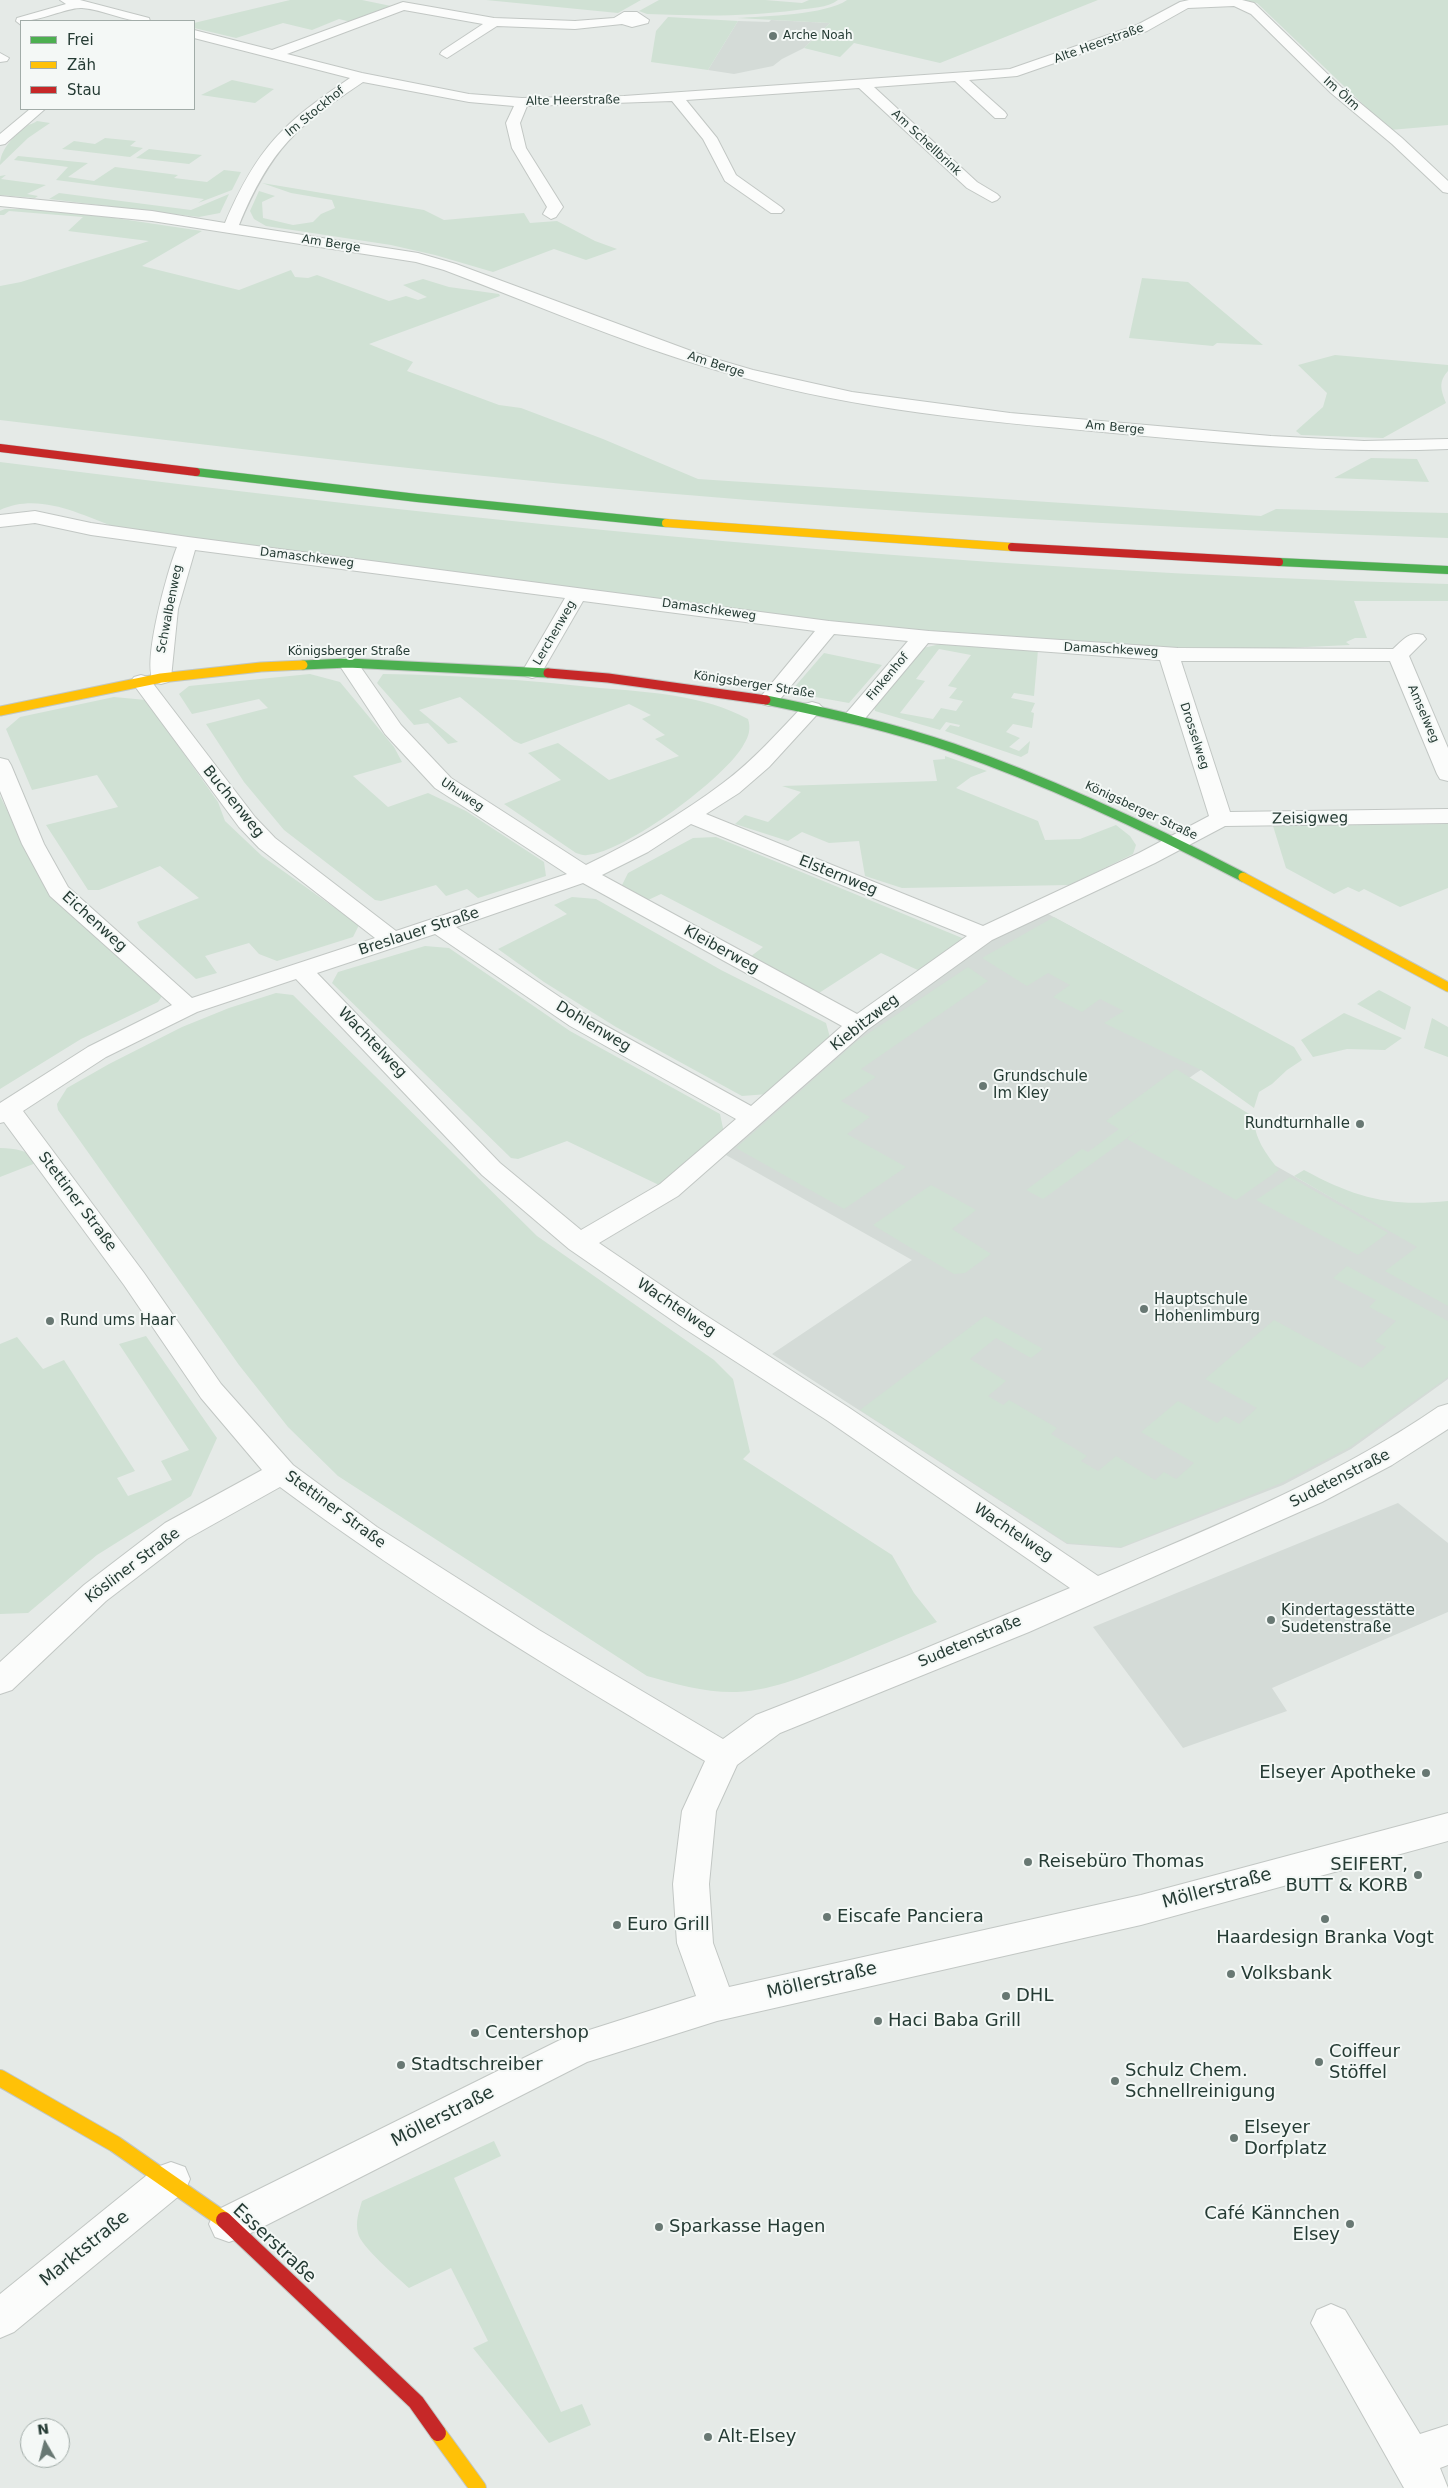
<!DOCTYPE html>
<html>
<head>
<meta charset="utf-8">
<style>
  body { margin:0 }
  #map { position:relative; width:1448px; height:2488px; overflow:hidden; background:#e5eae7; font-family:"DejaVu Sans",sans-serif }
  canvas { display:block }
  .legend { position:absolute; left:20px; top:20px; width:175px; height:90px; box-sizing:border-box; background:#f4f8f6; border:1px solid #a1aca8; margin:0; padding:6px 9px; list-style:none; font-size:15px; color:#253b34 }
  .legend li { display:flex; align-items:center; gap:10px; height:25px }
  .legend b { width:25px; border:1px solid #a1aca8 }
  .north { position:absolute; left:20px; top:2418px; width:50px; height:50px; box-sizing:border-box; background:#f4f8f6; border:1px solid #a1aca8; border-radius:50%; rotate:352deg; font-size:14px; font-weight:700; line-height:20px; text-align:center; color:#253b34 }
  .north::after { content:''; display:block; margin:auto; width:18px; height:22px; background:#687873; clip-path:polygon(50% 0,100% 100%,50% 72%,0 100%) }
</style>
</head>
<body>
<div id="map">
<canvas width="1448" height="2488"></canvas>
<ul class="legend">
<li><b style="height:6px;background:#4caf50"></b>Frei</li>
<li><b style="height:6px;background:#ffc107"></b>Zäh</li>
<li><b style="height:6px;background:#c62828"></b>Stau</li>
</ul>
<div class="north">N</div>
</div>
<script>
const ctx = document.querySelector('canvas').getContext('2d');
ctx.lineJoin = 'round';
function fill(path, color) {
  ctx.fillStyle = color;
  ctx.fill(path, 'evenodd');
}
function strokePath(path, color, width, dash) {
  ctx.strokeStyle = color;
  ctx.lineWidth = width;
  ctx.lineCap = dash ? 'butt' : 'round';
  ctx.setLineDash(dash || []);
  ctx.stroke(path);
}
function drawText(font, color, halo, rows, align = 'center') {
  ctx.font = font + ' "DejaVu Sans",sans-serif';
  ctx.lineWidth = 4;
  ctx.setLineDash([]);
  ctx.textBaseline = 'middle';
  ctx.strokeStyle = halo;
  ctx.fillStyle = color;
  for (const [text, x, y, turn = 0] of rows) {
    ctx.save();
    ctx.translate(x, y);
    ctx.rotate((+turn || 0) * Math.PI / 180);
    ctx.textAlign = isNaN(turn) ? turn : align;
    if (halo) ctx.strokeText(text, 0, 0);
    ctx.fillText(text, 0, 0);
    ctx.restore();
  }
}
fill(new Path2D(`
  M 771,20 L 830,23 L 804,48 L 782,59 L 773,66 L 734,74 L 708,70 L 738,21 L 769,22 Z
  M 1039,909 L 1263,1031 L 1196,1073 L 1159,1100 L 1448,1263 L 1448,1379 L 1351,1449 L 1283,1485 L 1121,1548 L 1067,1544 L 772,1354 L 912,1260 L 717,1150 L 858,1025 Z
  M 1398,1503 L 1448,1543 L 1448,1612 L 1272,1688 L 1287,1711 L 1183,1748 L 1093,1627 Z`), '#d4dbd7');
fill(new Path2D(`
  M 290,0 L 362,0 L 391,6 L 351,22 L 339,19 L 312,30 L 283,23 L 236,38 L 194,28 L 194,23 Z
  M 486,0 L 641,0 L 618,13 Z
  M 659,0 L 765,0 L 802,3 L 809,0 L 838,0 C 827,8 811,8 797,10 C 744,17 700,16 647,14 L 639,11 Z
  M 847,0 L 1098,0 L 940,63 L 854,43 L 840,57 L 804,48 L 830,23 L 737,18 C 764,16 826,15 847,0 Z
  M 1239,0 L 1448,0 L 1448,125 L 1390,130 L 1257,3 Z
  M 668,17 L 738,21 L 708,70 L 651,62 L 656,31 Z
  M 232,80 L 274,89 L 255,103 L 201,95 Z
  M 37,121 L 50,123 L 28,138 L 0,165 C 0,149 14,136 27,126 C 30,124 33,124 37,121 Z
  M 105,138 L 136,141 L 130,146 L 143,148 L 130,157 L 62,149 L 74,141 L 95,144 Z
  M 149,149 L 202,155 L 189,164 L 136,158 Z
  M 18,156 L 88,163 L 68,177 L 94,181 L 115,167 L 178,175 L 174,178 L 207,182 L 224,170 L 241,172 L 232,190 L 198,203 L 204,199 L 56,180 L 68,167 L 14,160 Z
  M 6,175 L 1,179 L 46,185 L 27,194 L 38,196 L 35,198 L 0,195 L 0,176 Z
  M 262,183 L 424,210 L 444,220 L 524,213 L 530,223 L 557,221 L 595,241 L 617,249 L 586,260 L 554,249 L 493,272 L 435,255 L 391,245 L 266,226 L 254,219 L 250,211 L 259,191 L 275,196 L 262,202 L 263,218 L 293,225 L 313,222 L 321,214 L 335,208 L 332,200 L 291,193 Z
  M 59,193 L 191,210 L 229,194 L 220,213 L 199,217 L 49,199 Z
  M 5,209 L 26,209 L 108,217 L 202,231 L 142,266 L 239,290 L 291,270 L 295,277 L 308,278 L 317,275 L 389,301 L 406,296 L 418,300 L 427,297 L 403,285 L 423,279 L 449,287 L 499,294 L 500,296 L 369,344 L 413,362 L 407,371 L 499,405 L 521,408 L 603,439 L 698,479 L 1261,516 L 1276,509 L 1448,513 L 1448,538 C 1214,530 981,518 748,500 C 498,481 249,450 0,420 L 0,286 L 21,282 L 149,241 L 68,231 L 83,217 L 9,211 L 4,215 L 0,215 L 0,211 Z
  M 1142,278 L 1188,282 L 1263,345 L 1217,343 L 1213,346 L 1129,338 Z
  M 1335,355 L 1448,365 L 1448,371 C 1438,382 1441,390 1446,403 L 1383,438 L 1301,435 L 1296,431 L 1323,407 L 1327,393 L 1298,365 Z
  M 1371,458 L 1417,459 L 1429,482 L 1334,478 Z
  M 0,462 C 480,523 964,571 1448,584 L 1448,601 L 1354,601 L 1367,638 L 1355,638 L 1346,642 L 1350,645 L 1241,650 L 1151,647 L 1055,642 L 822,622 L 115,527 C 79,514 39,492 0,510 Z
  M 945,643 L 1038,650 L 1034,696 L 1014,693 L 1011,698 L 1035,703 L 1031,712 L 1034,713 L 1032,728 L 1013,724 L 1006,732 L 1020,738 L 1009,747 L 1019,751 L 1030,741 L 1028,753 L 1021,757 L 945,731 L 950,725 L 959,727 L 960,725 L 946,722 L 940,730 L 875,711 L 874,707 L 923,648 ZM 939,649 L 971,655 L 948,686 L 957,688 L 949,698 L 963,701 L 956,711 L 941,708 L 933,719 L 900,713 L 925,681 L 916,679 Z
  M 824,653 L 882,665 L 849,703 L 793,693 L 792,690 Z
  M 310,674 L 340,682 L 394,747 L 402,762 L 353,776 L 388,807 L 428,793 L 466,811 L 544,862 L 546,876 L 478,898 L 467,889 L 446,896 L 436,885 L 381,901 L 375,900 L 284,830 L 244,782 L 206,724 L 268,708 L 259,699 L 192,714 L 179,694 L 189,686 Z
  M 383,674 C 456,675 528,680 600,688 C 649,692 704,695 748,719 C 751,728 749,736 744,744 C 727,777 624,853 587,855 C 584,856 580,854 576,853 L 504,804 L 561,780 L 528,753 L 558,743 L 609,780 L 679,756 L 655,739 L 665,735 L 642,719 L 651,715 L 629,704 L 521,744 L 514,741 L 460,697 L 419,710 L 458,742 L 448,744 L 428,723 L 414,725 L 377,683 Z
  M 114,697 L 146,700 L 218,802 L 225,821 L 262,856 L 359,925 L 353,937 L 277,961 L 259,954 L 249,943 L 205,956 L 217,973 L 196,979 L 140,928 L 137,922 L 199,898 L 160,866 L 99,890 L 88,890 L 46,825 L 118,807 L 97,775 L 32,790 L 6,729 L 20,717 Z
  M 945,756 L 987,771 L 971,777 L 956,788 L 1038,821 L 1045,840 L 1080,839 L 1116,825 L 1130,836 L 1136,845 L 1133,854 L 1070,885 L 902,888 L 865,876 L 859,841 L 829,843 L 802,832 L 788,841 L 735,824 L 745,815 L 768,822 L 801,792 L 782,786 L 937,781 L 933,760 L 945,759 Z
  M 0,796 L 47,889 L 164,993 L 158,1002 L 81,1039 L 0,1089 Z
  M 1448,824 L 1448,888 L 1400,907 L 1364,889 L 1359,892 L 1348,887 L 1334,894 L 1286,868 L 1273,826 Z
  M 716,837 L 967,940 L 922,972 L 881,953 L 819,993 L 750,957 L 763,947 L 661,894 L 646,901 L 621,887 L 628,873 L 693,838 Z
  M 572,897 L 596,899 L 721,970 L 826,1023 L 831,1041 L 768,1094 L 742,1096 L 616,1027 L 544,982 L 498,949 L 567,914 L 554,905 Z
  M 1054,917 L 1294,1047 L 1302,1060 L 1287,1070 L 1272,1084 L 1259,1092 L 1254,1108 L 1201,1070 L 1104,1023 L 1124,1011 L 1100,999 L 1082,1012 L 1053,997 L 1070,985 L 1048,973 L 1027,986 L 982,958 Z
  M 425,946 L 449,948 L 570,1031 L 720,1114 L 724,1133 L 659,1185 L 567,1141 L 518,1159 L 511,1158 L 332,983 L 338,972 Z
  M 968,967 L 988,981 L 861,1069 L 876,1077 L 841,1101 L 870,1117 L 847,1134 L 906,1167 L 844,1209 L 736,1148 L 857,1041 Z
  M 1379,990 L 1411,1007 L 1405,1030 L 1357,1004 Z
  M 276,993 L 293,995 L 537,1236 L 714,1360 L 733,1379 L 750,1452 L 743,1459 L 892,1555 L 914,1593 L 937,1622 C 907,1635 876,1647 846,1660 C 810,1674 775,1690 737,1692 C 707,1693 675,1684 647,1676 L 338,1476 L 288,1427 L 239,1365 L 58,1110 L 57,1104 L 67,1088 L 109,1064 L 182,1027 L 229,1008 Z
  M 1344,1013 L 1402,1038 L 1385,1050 L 1347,1049 L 1313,1057 L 1301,1040 Z
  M 1432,1018 L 1448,1027 L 1448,1057 L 1424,1048 Z
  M 1176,1069 L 1254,1117 C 1254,1138 1266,1154 1279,1170 L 1236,1200 L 1127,1139 L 1141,1128 L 1043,1199 L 1026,1190 L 1082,1149 L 1088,1152 L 1119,1129 L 1106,1121 Z
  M 0,1148 C 16,1148 28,1151 41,1161 L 0,1177 Z
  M 1304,1170 C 1356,1198 1389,1207 1448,1201 L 1448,1306 L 1385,1271 L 1417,1247 L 1294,1176 Z
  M 1290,1177 L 1388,1233 L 1358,1255 L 1256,1200 Z
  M 931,1185 L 976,1210 L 952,1229 L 991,1254 L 965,1273 L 954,1274 L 873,1225 Z
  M 1347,1266 L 1448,1321 L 1448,1377 L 1350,1447 L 1281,1483 L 1121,1547 L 1067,1543 L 860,1410 L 985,1316 L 1043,1349 L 1031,1358 L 996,1338 L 970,1359 L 1006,1381 L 988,1396 L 1003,1405 L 1009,1400 L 1057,1428 L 1051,1434 L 1087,1456 L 1081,1461 L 1098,1471 L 1116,1456 L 1155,1480 L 1164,1472 L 1176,1479 L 1194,1463 L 1141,1432 L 1178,1401 L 1217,1423 L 1225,1416 L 1239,1424 L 1257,1408 L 1205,1379 L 1274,1320 L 1362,1368 L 1386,1347 L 1375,1341 L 1396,1321 L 1369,1307 L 1376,1300 L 1333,1278 Z
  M 146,1336 L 217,1438 L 191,1496 L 97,1555 L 28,1613 L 0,1614 L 0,1344 L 17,1337 L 43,1369 L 64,1360 L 135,1471 L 117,1478 L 128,1496 L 172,1480 L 161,1461 L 189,1450 L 119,1344 Z
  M 494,2141 L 501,2156 L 454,2178 L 561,2412 L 582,2404 L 591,2425 L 549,2443 L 473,2348 L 488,2341 L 451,2268 L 409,2288 C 398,2278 360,2246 358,2233 C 355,2222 359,2211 362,2201 Z`), '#d0e1d4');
const street = new Path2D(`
  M 60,0 L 80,0 L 149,18 L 150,21 C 126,23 106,10 82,8 C 68,7 41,21 21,21 L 21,25 L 16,21 L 17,18 L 66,4 Z
  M 1189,0 L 1242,0 L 1254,3 L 1341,87 L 1402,138 L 1448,181 L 1448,193 L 1443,192 L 1392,144 L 1331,93 L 1251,14 L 1234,6 L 1188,8 L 1147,31 L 1017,76 L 969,80 L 1005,112 L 1007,115 L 1005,118 L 995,118 L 955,81 L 874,87 L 977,182 L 997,194 L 1000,197 L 997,200 L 992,202 L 967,188 L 859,88 L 686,100 L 717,138 L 736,175 L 781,207 L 784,210 L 781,213 L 771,213 L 725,181 L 703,139 L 672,101 L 527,106 L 520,123 L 526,148 L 563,207 L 556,217 L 551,219 L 543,214 L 547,207 L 512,148 L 506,123 L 514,106 L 469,102 L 363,82 C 296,127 271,148 239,225 L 418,253 L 456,264 L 702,355 L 753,370 L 852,392 L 1010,413 L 1271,436 L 1364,441 L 1448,439 L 1448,449 C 1332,454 1218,443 1103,432 C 981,421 859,410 741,377 C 640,350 542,307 444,270 L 416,262 L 152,221 L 0,206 L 0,196 L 152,211 L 225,223 C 257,148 283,123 350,78 L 194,38 L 194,30 L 272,50 L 403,2 L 494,18 L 575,21 L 614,18 L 624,12 L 637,12 L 649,20 L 648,23 L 632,27 L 622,24 L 575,29 L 497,26 L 447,58 L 440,54 L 442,51 L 483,24 L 404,10 L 287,54 L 362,73 L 469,94 L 522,98 L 624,96 L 1010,69 L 1137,25 L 1180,2 Z
  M 0,53 L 9,58 L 7,61 L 0,62 Z
  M 30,109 L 45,109 L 5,144 L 0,145 L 0,134 Z
  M 35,511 L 91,523 L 188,537 L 829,621 L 929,631 L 1178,648 L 1393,649 C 1403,640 1409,631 1423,635 L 1426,639 L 1409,656 L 1448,748 L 1448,781 L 1440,779 L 1437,774 L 1390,661 L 1181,661 L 1230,812 L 1448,809 L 1448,823 L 1225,826 L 1155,863 L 992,940 L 867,1030 L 678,1196 L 599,1243 L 702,1313 L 848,1407 L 1098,1576 C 1215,1526 1333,1479 1438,1407 L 1448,1404 L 1448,1429 L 1392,1465 L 1322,1502 L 1029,1632 L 780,1733 L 737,1765 L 716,1811 L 709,1884 L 713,1943 L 729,1987 L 1141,1895 L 1448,1813 L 1448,1841 L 1141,1925 L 717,2021 L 587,2062 L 243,2237 L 229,2242 L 215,2237 L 209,2224 L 215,2211 L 564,2038 L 696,1996 L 677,1943 L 673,1884 L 682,1811 L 705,1761 C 560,1674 416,1588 280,1487 L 187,1539 L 106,1601 L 12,1690 L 0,1694 L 0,1662 L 84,1585 L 165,1523 L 262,1470 L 201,1398 L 124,1285 L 4,1122 L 0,1123 L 0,1103 L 88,1047 L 172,1005 L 50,896 L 22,844 L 0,791 L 0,758 L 8,760 L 11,765 L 44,844 L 68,887 L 192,998 L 375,938 L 259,848 L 239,827 L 131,681 L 134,677 L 141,675 L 148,677 L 255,817 L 275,838 L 396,931 L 567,874 L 435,788 L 385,734 L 338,663 L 341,659 L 348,657 L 355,659 L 401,725 L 451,778 L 586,865 C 633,842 681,815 723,783 C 753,761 779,731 805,704 L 812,702 L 819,704 L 823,708 L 769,767 L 739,793 L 706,814 L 983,926 L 1139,853 L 1209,816 L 1160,660 L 928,643 L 862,722 L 854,723 L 846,722 L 843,717 L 908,641 L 834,634 L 776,704 L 769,706 L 762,704 L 758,700 L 815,631 L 583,601 L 542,672 L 539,676 L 532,678 L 525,676 L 522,672 L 565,598 L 195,550 L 178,609 L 171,678 L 168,682 L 161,684 L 154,682 C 141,664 168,569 177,547 L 91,535 L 35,523 L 0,527 L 0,515 ZM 691,824 L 967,936 L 857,1014 L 602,875 L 648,852 ZM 583,883 L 842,1026 L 751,1106 L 588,1016 L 456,927 ZM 435,934 L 570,1026 L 736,1119 L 660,1184 L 581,1230 L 500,1163 L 317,973 ZM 296,979 L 482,1175 L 569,1249 L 682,1327 L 828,1421 L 1070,1588 L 907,1656 L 756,1715 L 723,1739 L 539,1630 L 377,1527 L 293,1465 L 221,1384 L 144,1273 L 23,1111 L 106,1057 L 197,1012 Z
  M 171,2162 L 185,2167 L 190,2179 L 185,2191 L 14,2332 L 0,2338 L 0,2294 L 157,2167 Z
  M 1331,2304 L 1345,2310 L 1420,2434 L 1448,2425 L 1448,2465 L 1440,2468 L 1448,2488 L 1404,2488 L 1311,2323 L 1317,2310 Z`);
const fastFar1 = new Path2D(`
  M 196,472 L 417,498 L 666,523
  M 1279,562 L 1448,570`);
const fast = new Path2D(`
  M 303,665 L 348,663 L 548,673
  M 766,700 C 829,713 892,727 953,748 C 1053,783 1149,828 1243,877`);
const slowFar2 = new Path2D(`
  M 666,523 L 1012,547`);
const slowFar1 = new Path2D(`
  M 0,711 L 161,678 L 261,667 L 303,665
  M 1243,877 L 1448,987`);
const slow = new Path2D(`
  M 0,2078 L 115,2144 L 224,2220
  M 438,2433 L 478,2488`);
const jamFar2 = new Path2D(`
  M 0,448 L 196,472
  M 1012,547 L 1279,562`);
const jamFar1 = new Path2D(`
  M 548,673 L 608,678 L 766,700`);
const jam = new Path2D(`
  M 224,2220 L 416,2402 L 438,2433`);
strokePath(street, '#c2c7c4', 2);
strokePath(fastFar1, '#c1c7c4', 9);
strokePath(fast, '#c1c7c4', 11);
strokePath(slowFar2, '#c1c7c4', 9);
strokePath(slowFar1, '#c1c7c4', 11);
strokePath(slow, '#c1c7c4', 18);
strokePath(jamFar2, '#c1c7c4', 9);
strokePath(jamFar1, '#c1c7c4', 11);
strokePath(jam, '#c1c7c4', 18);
fill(street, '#fbfcfb');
strokePath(fastFar1, '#4caf50', 8);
strokePath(fast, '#4caf50', 9);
strokePath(slowFar2, '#ffc107', 8);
strokePath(slowFar1, '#ffc107', 9);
strokePath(slow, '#ffc107', 16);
strokePath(jamFar2, '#c62828', 8);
strokePath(jamFar1, '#c62828', 9);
strokePath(jam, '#c62828', 16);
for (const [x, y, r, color] of [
  [773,36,5,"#687873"],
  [983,1086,5,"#687873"],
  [1360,1124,5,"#687873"],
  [1144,1309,5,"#687873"],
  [50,1321,5,"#687873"],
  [1271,1620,5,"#687873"],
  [1426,1773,5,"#687873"],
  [1028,1862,5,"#687873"],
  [1418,1875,5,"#687873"],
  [827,1917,5,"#687873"],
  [1325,1919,5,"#687873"],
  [617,1925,5,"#687873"],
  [1231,1974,5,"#687873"],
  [1006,1996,5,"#687873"],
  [878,2021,5,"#687873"],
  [475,2033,5,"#687873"],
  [1319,2062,5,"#687873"],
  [401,2065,5,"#687873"],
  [1115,2081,5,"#687873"],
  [1234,2138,5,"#687873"],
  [1350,2224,5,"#687873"],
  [659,2227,5,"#687873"],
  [708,2437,5,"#687873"]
]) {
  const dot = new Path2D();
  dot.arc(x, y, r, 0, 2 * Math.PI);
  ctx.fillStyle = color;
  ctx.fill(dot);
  strokePath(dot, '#f4f8f6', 2);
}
drawText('12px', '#253b34', '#f4f8f6', [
  ["Arche Noah",783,36]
], 'left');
drawText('12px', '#253b34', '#f4f8f6', [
  ["Alte Heerstraße",1099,44,-20],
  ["Im Ölm",1341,94,42],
  ["Alte Heerstraße",573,101,-1],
  ["Im Stockhof",315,112,-39],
  ["Am Schellbrink",926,143,43],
  ["Am Berge",331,244,9],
  ["Am Berge",716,365,18],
  ["Am Berge",1115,428,5],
  ["Damaschkeweg",307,558,7],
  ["Schwalbenweg",170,609,-79],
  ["Damaschkeweg",709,610,8],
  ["Lerchenweg",555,633,-60],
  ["Damaschkeweg",1111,650,3],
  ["Königsberger Straße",349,652],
  ["Finkenhof",888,677,-50],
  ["Königsberger Straße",754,685,9],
  ["Amselweg",1423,714,67],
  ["Drosselweg",1194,736,72],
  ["Uhuweg",462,795,34],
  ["Königsberger Straße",1141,811,25]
]);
drawText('15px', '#253b34', '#f4f8f6', [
  ["Buchenweg",233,802,51],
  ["Zeisigweg",1310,819,-1],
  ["Elsternweg",838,876,22],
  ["Eichenweg",94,922,42],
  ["Breslauer Straße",419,932,-18],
  ["Kleiberweg",721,950,29],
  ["Kiebitzweg",865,1023,-38],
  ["Dohlenweg",593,1027,31],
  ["Wachtelweg",372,1043,46],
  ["Stettiner Straße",77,1202,53],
  ["Wachtelweg",676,1308,34],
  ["Sudetenstraße",1340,1479,-27],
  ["Stettiner Straße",335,1510,36],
  ["Wachtelweg",1013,1533,34],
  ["Kösliner Straße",133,1566,-37],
  ["Sudetenstraße",970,1642,-23]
]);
drawText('15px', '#253b34', '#f4f8f6', [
  ["Grundschule",993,1077],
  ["Im Kley",993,1094],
  ["Rundturnhalle",1350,1124,"right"],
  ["Hauptschule",1154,1300],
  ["Hohenlimburg",1154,1317],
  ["Rund ums Haar",60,1321],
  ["Kindertagesstätte",1281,1611],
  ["Sudetenstraße",1281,1628]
], 'left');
drawText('18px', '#253b34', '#f4f8f6', [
  ["Elseyer Apotheke",1416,1773,"right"],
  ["Reisebüro Thomas",1038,1862],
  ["SEIFERT,",1408,1865,"right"],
  ["BUTT & KORB",1408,1886,"right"],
  ["Eiscafe Panciera",837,1917],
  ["Euro Grill",627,1925],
  ["Haardesign Branka Vogt",1325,1938,"center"],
  ["Volksbank",1241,1974],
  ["DHL",1016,1996],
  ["Haci Baba Grill",888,2021],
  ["Centershop",485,2033],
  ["Coiffeur",1329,2052],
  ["Stöffel",1329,2073],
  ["Stadtschreiber",411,2065],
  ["Schulz Chem.",1125,2071],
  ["Schnellreinigung",1125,2092],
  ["Elseyer",1244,2128],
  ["Dorfplatz",1244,2149],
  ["Café Kännchen",1340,2214,"right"],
  ["Elsey",1340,2235,"right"],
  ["Sparkasse Hagen",669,2227],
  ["Alt-Elsey",718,2437]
], 'left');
drawText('18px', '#253b34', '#f4f8f6', [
  ["Möllerstraße",1217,1889,-15],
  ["Möllerstraße",822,1981,-13],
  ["Möllerstraße",443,2117,-27],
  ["Esserstraße",274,2244,43],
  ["Marktstraße",85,2249,-39]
]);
</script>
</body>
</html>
